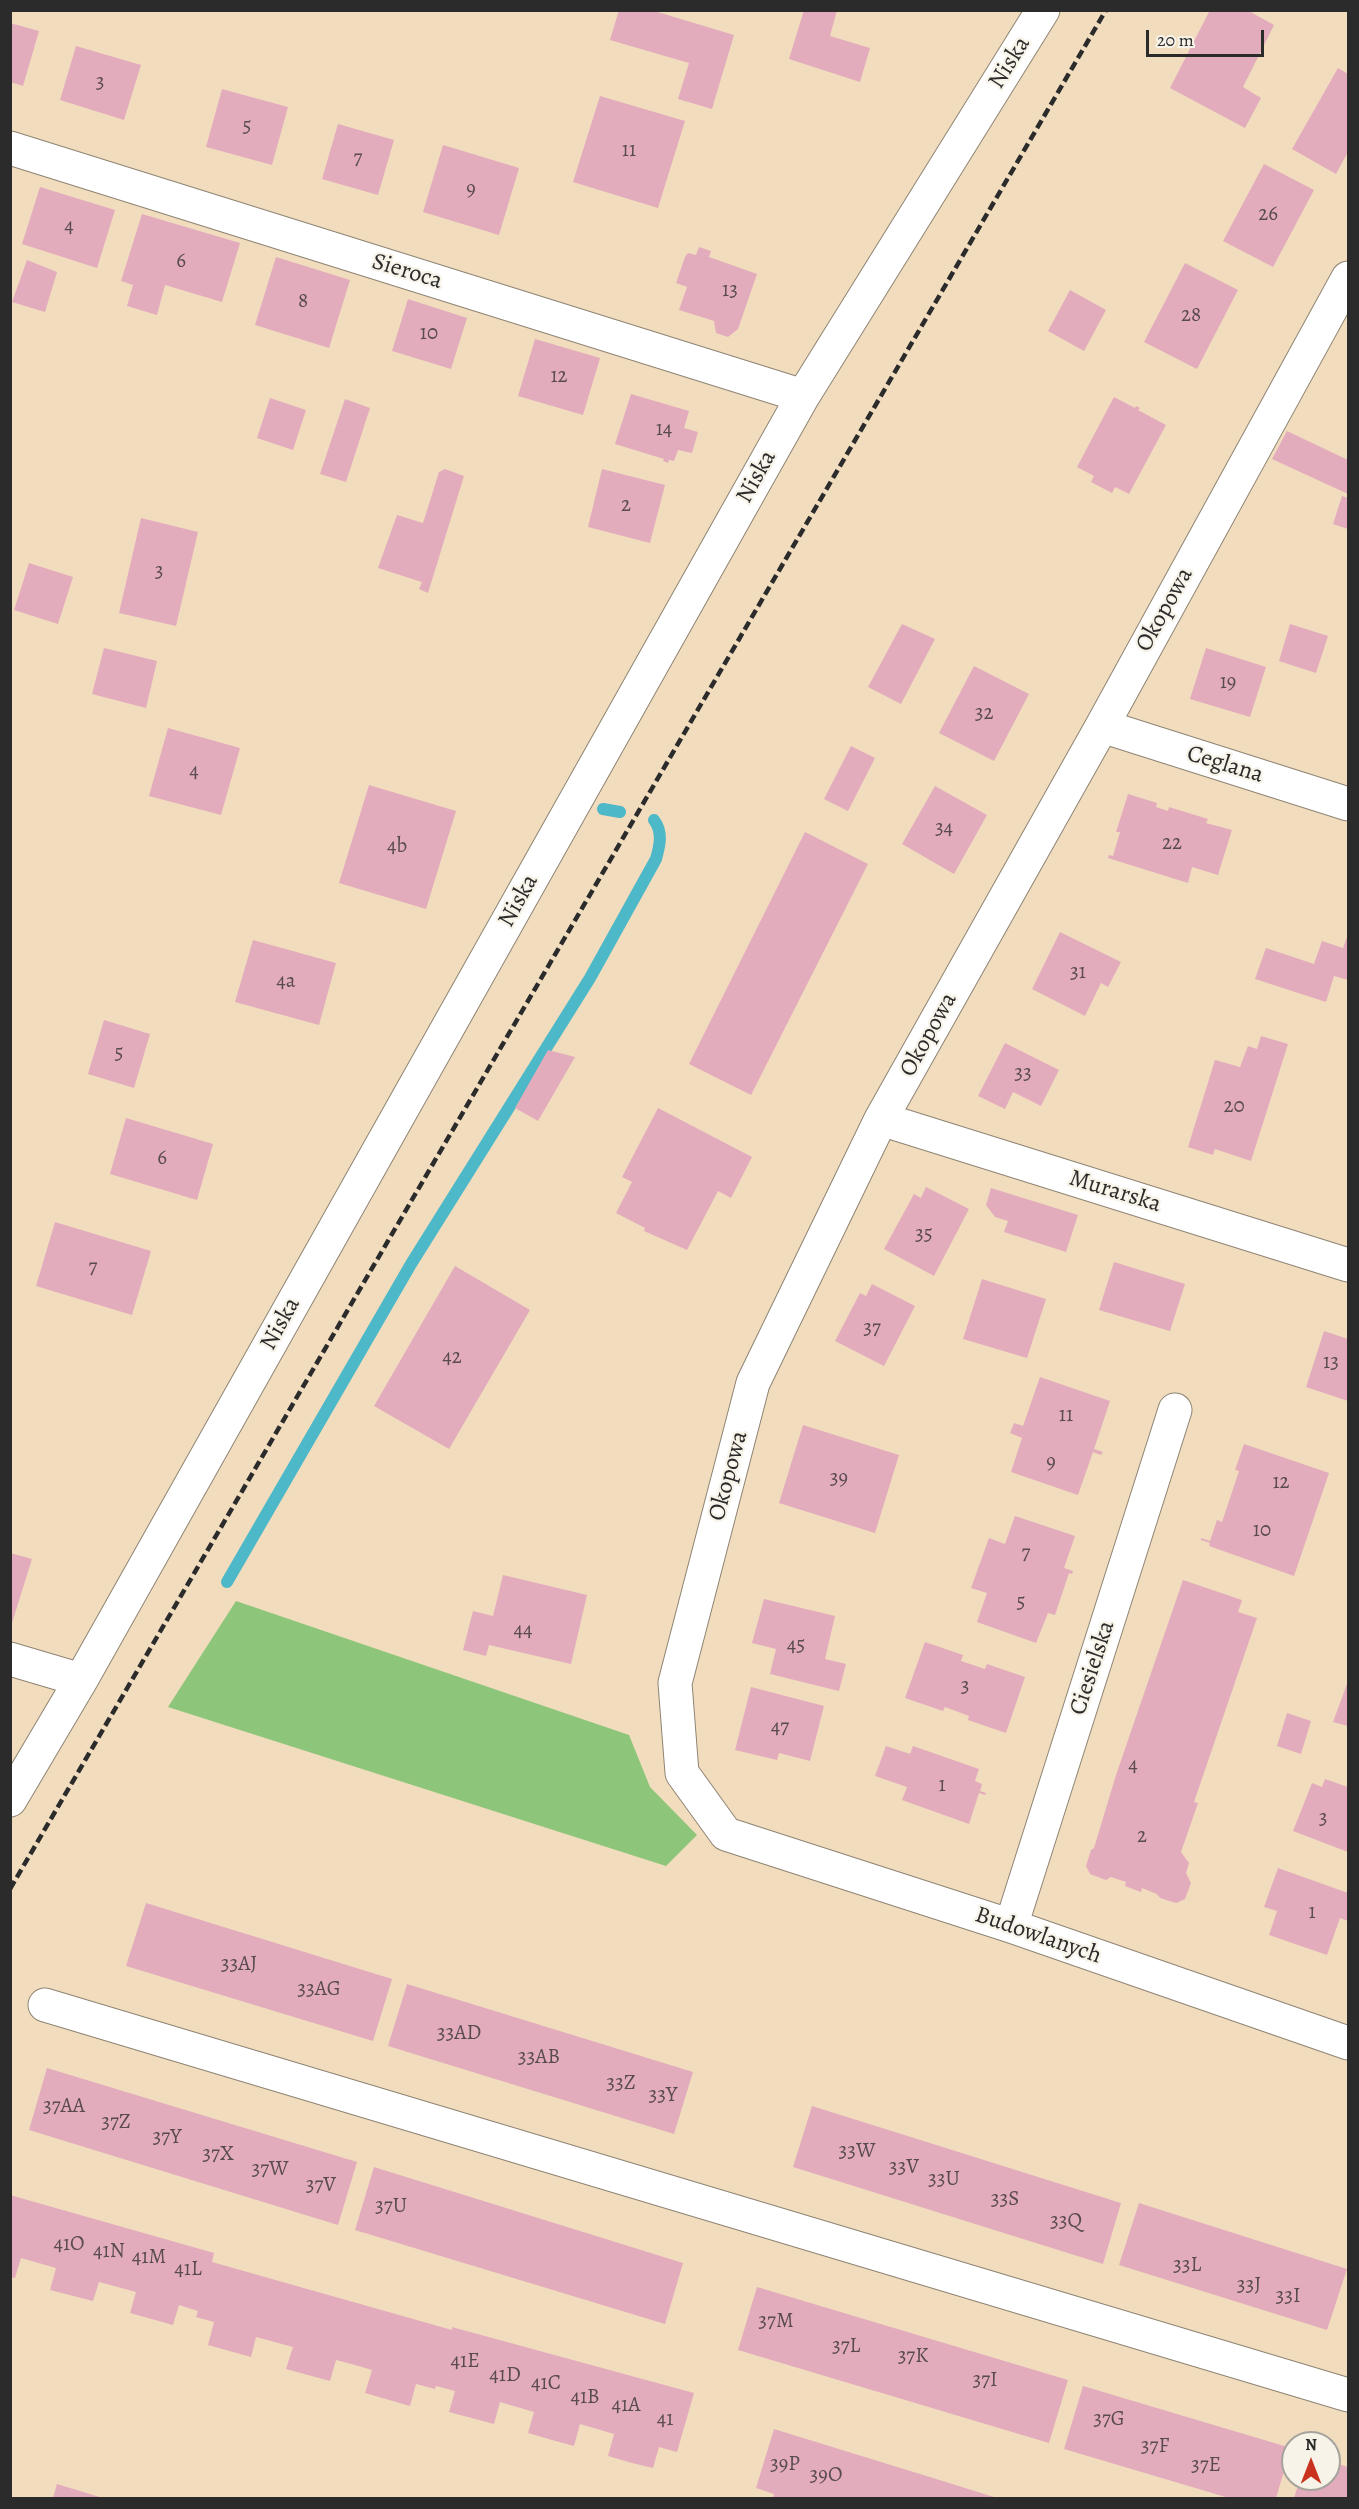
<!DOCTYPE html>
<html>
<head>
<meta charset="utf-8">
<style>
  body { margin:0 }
  #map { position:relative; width:1359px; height:2509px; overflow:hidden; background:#f1dcbd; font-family:Alegreya,serif }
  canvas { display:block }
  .frame { position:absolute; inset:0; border:12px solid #2b2b2b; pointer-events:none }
  .north { position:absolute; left:1281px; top:2431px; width:60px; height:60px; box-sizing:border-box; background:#f7f3e8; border:2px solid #a5a39c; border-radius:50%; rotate:0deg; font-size:16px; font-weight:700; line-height:24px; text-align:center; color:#2b2b2b }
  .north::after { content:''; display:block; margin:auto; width:21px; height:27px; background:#c8321e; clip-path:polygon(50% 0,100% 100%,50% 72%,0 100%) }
  .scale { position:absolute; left:1146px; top:30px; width:118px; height:27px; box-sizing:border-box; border:3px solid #2b2b2b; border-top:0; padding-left:8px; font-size:18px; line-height:21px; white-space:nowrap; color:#2b2b2b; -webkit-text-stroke:4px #f7f3e8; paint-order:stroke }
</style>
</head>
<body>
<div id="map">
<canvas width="1359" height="2509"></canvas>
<div class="frame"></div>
<div class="north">N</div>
<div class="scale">20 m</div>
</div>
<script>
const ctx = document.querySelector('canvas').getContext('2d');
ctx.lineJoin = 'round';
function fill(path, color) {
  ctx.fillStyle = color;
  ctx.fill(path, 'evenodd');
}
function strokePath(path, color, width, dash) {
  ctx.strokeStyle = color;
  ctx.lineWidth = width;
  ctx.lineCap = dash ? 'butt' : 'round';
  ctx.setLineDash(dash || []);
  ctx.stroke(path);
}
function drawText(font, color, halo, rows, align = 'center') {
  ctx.font = font + ' Alegreya,serif';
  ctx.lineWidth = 4.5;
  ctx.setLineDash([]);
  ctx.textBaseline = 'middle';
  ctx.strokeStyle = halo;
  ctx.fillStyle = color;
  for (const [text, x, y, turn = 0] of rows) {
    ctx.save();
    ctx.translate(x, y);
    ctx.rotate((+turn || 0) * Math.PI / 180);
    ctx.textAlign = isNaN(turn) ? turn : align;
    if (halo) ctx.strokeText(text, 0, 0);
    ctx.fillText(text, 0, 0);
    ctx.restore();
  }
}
fill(new Path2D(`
  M 236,1601 L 629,1735 L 650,1787 L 697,1835 L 666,1866 L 168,1707 Z`), '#8dc67a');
strokePath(new Path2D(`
  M 603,809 L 620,812
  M 227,1582 L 411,1264 L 590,978 L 656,859 C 660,845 663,832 654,820`), '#4cb8c8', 12);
fill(new Path2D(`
  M 619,10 L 651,10 L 734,35 L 712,109 L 678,99 L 689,63 L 610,40 Z
  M 804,10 L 837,10 L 830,36 L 870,48 L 860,82 L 789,59 Z
  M 1210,10 L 1247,10 L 1274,25 L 1243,87 L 1261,98 L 1245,128 L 1170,88 Z
  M 10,23 L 39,31 L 23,86 L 10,82 Z
  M 76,46 L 141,65 L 124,120 L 60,100 Z
  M 1338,68 L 1348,74 L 1348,152 L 1336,174 L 1292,149 Z
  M 222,89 L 288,107 L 272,165 L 206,147 Z
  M 600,96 L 685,121 L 658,208 L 573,182 Z
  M 338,124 L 394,140 L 378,195 L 322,179 Z
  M 443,145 L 519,168 L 499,235 L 423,212 Z
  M 1264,164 L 1314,190 L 1273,267 L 1223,241 Z
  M 40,187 L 115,210 L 97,268 L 22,244 Z
  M 142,214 L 240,243 L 222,302 L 165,285 L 157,315 L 127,306 L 133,285 L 121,281 Z
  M 699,247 L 711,251 L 709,257 L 757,274 L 738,329 L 728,337 L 716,333 L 714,321 L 679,310 L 687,287 L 676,283 L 685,257 L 688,253 L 696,255 Z
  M 276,257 L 350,280 L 329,348 L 255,325 Z
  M 27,260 L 57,272 L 45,312 L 12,302 Z
  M 1185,263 L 1238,290 L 1197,369 L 1144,342 Z
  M 1070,290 L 1106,310 L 1084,351 L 1048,331 Z
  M 408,299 L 467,318 L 451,369 L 392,351 Z
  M 535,339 L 600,358 L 583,415 L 518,396 Z
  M 631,394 L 689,411 L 684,428 L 698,432 L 692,453 L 678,450 L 674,461 L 669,460 L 668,463 L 663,461 L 664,459 L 615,444 Z
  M 1114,397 L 1135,408 L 1136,406 L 1140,408 L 1138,410 L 1166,425 L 1129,494 L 1115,487 L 1112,493 L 1091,482 L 1094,476 L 1077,467 Z
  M 270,398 L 306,410 L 293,450 L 257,438 Z
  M 345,399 L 370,408 L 346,482 L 320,474 Z
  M 1287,431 L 1348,460 L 1348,494 L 1272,459 Z
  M 445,469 L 464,476 L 428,593 L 419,589 L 422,582 L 378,568 L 397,515 L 423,523 L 439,472 Z
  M 602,469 L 665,485 L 650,543 L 588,527 Z
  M 1342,496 L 1348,498 L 1348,529 L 1333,524 Z
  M 141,518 L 198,532 L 176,626 L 119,613 Z
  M 29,563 L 73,577 L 58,624 L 14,610 Z
  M 902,624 L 935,639 L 901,704 L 868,687 Z
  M 1290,624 L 1328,636 L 1316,673 L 1279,661 Z
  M 104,648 L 157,661 L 146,708 L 92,694 Z
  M 1206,648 L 1266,667 L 1250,717 L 1190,699 Z
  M 974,666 L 1029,694 L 994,761 L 939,733 Z
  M 168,728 L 240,748 L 221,815 L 149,796 Z
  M 851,746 L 875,758 L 848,811 L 824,799 Z
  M 369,785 L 456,811 L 426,909 L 339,883 Z
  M 935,786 L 987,815 L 954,874 L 902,844 Z
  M 1128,794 L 1157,803 L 1156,807 L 1168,811 L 1169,807 L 1208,819 L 1206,823 L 1232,830 L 1218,875 L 1192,867 L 1188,883 L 1108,858 L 1109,855 L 1113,856 L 1120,832 L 1116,832 Z
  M 805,832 L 868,864 L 751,1095 L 689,1064 Z
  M 1060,932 L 1121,962 L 1108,987 L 1101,983 L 1085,1016 L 1032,989 Z
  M 1348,934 L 1348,980 L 1334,976 L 1326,1002 L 1255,979 L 1266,948 L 1314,964 L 1322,941 L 1343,948 Z
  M 253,940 L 336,963 L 319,1025 L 235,1002 Z
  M 104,1020 L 150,1034 L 134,1088 L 88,1074 Z
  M 1261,1036 L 1288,1044 L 1251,1161 L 1215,1149 L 1213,1155 L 1188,1147 L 1215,1060 L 1240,1067 L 1248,1046 L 1257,1049 Z
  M 1005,1043 L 1059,1070 L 1041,1106 L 1013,1092 L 1005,1109 L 978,1096 Z
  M 548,1050 L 575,1057 L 538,1121 L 515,1108 Z
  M 658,1108 L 752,1157 L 731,1198 L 718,1191 L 687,1250 L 644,1231 L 645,1228 L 616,1213 L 632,1182 L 622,1177 Z
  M 126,1118 L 213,1144 L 197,1200 L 110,1174 Z
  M 926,1187 L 969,1209 L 934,1276 L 884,1249 L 914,1194 L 921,1198 Z
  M 991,1188 L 1078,1215 L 1066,1252 L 1004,1232 L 1008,1221 L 995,1217 L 986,1205 Z
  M 55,1222 L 151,1251 L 132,1315 L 36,1286 Z
  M 1114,1262 L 1185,1284 L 1170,1331 L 1099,1310 Z
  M 455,1266 L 530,1310 L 449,1449 L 374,1406 Z
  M 982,1279 L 1046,1299 L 1027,1358 L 963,1339 Z
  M 872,1284 L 915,1306 L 884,1366 L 835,1341 L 860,1293 L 866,1296 Z
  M 1324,1331 L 1348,1339 L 1348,1401 L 1306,1387 Z
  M 1040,1377 L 1110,1401 L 1094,1449 L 1103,1452 L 1101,1455 L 1093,1452 L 1078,1495 L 1011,1472 L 1022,1438 L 1010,1433 L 1014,1423 L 1023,1426 Z
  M 803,1425 L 899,1455 L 875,1533 L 779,1503 Z
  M 1244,1444 L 1329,1473 L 1294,1576 L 1209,1546 L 1210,1543 L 1201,1540 L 1201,1538 L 1210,1541 L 1217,1520 L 1222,1522 L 1239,1471 L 1235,1470 Z
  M 1015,1516 L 1075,1536 L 1064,1568 L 1073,1571 L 1072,1574 L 1069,1573 L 1055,1615 L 1048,1613 L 1036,1643 L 977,1622 L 987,1593 L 971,1588 L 989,1538 L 1005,1544 Z
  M 10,1553 L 32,1559 L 11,1626 L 10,1626 Z
  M 503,1575 L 587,1595 L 571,1664 L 489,1645 L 486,1656 L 463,1650 L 473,1611 L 493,1616 Z
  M 1183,1580 L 1242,1600 L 1238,1612 L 1257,1618 L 1194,1802 L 1198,1803 L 1181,1852 L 1189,1863 L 1186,1873 L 1191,1883 L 1185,1899 L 1176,1903 L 1160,1898 L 1157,1894 L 1142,1888 L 1141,1892 L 1125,1886 L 1126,1882 L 1111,1877 L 1106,1880 L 1090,1874 L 1086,1866 L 1091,1850 L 1094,1848 L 1116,1775 Z
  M 764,1599 L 835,1616 L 825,1659 L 846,1664 L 839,1691 L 770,1674 L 776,1649 L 752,1643 Z
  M 925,1642 L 963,1655 L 961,1661 L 985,1669 L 987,1664 L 1025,1677 L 1006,1733 L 968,1720 L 969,1716 L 945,1707 L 943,1711 L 905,1698 Z
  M 1348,1681 L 1348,1726 L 1333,1722 Z
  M 751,1687 L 824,1706 L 810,1761 L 779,1753 L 777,1760 L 735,1750 Z
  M 1287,1713 L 1311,1721 L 1301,1754 L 1277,1746 Z
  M 886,1746 L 910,1754 L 913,1746 L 979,1769 L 975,1781 L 982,1784 L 980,1791 L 986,1793 L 985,1795 L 979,1793 L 969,1824 L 902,1800 L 907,1787 L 875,1776 Z
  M 1325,1779 L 1348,1787 L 1348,1852 L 1293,1831 L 1312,1783 L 1322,1787 Z
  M 1278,1868 L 1348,1893 L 1348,1921 L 1340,1918 L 1327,1955 L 1269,1935 L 1277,1911 L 1264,1907 Z
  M 146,1903 L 392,1979 L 373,2041 L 126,1966 Z
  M 407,1984 L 693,2072 L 674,2134 L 388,2046 Z
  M 47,2068 L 357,2162 L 338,2225 L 29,2130 Z
  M 812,2106 L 1121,2203 L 1103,2264 L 793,2167 Z
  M 374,2167 L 683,2263 L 665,2324 L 355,2230 Z
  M 10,2195 L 214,2253 L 212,2262 L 452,2330 L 452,2327 L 694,2393 L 677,2452 L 659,2447 L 653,2468 L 632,2463 L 608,2456 L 614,2434 L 580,2424 L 574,2446 L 552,2440 L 528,2433 L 534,2412 L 500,2402 L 494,2424 L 449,2412 L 455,2391 L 436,2386 L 435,2389 L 416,2384 L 410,2406 L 365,2393 L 372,2370 L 355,2365 L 336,2360 L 330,2381 L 286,2369 L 293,2347 L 256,2337 L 251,2357 L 208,2345 L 214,2322 L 196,2317 L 198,2311 L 179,2305 L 173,2325 L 130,2313 L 136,2292 L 99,2282 L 93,2301 L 50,2290 L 56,2268 L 21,2258 L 15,2278 L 10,2277 Z
  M 1139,2203 L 1347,2269 L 1327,2330 L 1119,2265 Z
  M 757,2287 L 1068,2380 L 1049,2443 L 738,2350 Z
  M 1083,2386 L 1291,2448 L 1276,2498 L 1229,2498 L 1064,2449 Z
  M 774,2429 L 933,2478 L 997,2498 L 773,2498 L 774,2494 L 756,2488 Z
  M 1329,2461 L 1348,2467 L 1348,2498 L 1294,2498 L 1300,2479 L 1329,2479 Z
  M 57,2484 L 103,2498 L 53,2498 Z`), '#e3acbd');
const minor = new Path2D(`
  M 10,148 L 803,396
  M 1348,278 L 1102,726 L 881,1119 L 753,1383 L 675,1683 L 682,1773 L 726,1834 L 1011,1926 L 1348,2043
  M 1102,726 L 1348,804
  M 881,1119 L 1348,1265
  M 10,1659 L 81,1680
  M 10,1800 L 81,1680 L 803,396 L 1043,10
  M 1011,1926 L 1175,1410
  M 45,2005 L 1348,2395`);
strokePath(minor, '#8e8474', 35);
strokePath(minor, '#fff', 33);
strokePath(new Path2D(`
  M 10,1889 L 1106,10`), '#2b2b2b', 4.5, [9, 4.5]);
drawText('21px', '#594b50', null, [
  ["3",100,83],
  ["5",247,127],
  ["11",629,151],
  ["7",358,159],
  ["9",471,190],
  ["26",1268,215],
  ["4",69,227],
  ["6",181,262],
  ["13",730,291],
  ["8",303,302],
  ["28",1191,316],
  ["10",429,334],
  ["12",559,377],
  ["14",664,430],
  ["2",626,506],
  ["3",159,572],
  ["19",1228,683],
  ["32",984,714],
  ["4",194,772],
  ["34",944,829],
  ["22",1172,844],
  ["4b",397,847],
  ["31",1078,973],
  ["4a",286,982],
  ["5",119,1054],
  ["33",1023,1074],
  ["20",1234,1107],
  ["6",162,1159],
  ["35",924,1235],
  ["7",93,1268],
  ["37",872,1329],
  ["42",452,1358],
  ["13",1331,1363],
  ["11",1066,1416],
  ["9",1051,1463],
  ["39",839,1479],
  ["12",1281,1483],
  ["10",1262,1531],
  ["7",1026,1554],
  ["5",1021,1603],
  ["44",523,1631],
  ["45",796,1646],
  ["3",965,1687],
  ["47",780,1728],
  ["4",1133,1766],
  ["1",942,1786],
  ["3",1323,1819],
  ["2",1142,1837],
  ["1",1312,1913],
  ["33AJ",239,1965],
  ["33AG",319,1990],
  ["33AD",459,2034],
  ["33AB",539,2058],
  ["33Z",621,2084],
  ["33Y",663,2096],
  ["37AA",64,2107],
  ["37Z",116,2123],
  ["37Y",167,2138],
  ["33W",857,2152],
  ["37X",218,2155],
  ["33V",904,2168],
  ["37W",270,2170],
  ["33U",944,2180],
  ["37V",321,2186],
  ["33S",1005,2200],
  ["37U",391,2207],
  ["33Q",1066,2222],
  ["41O",69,2245],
  ["41N",109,2252],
  ["41M",149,2258],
  ["33L",1187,2266],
  ["41L",188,2270],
  ["33J",1249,2286],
  ["33I",1288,2297],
  ["37M",776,2322],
  ["37L",846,2347],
  ["37K",913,2357],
  ["41E",465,2362],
  ["41D",505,2376],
  ["37I",985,2381],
  ["41C",546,2384],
  ["41B",585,2398],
  ["41A",626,2406],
  ["41",665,2420],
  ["37G",1109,2420],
  ["37F",1155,2447],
  ["39P",785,2465],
  ["37E",1206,2466],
  ["39O",826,2476]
]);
drawText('24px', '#2b2b2b', '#f7f3e8', [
  ["Niska",1010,63,-58],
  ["Sieroca",407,272,17],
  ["Niska",757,477,-61],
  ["Okopowa",1165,610,-61],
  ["Ceglana",1225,765,17],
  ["Niska",519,901,-61],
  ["Okopowa",929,1035,-61],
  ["Murarska",1115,1192,17],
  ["Niska",281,1324,-61],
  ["Okopowa",729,1476,-75],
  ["Ciesielska",1093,1668,-72],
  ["Budowlanych",1038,1936,19]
]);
</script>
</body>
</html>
